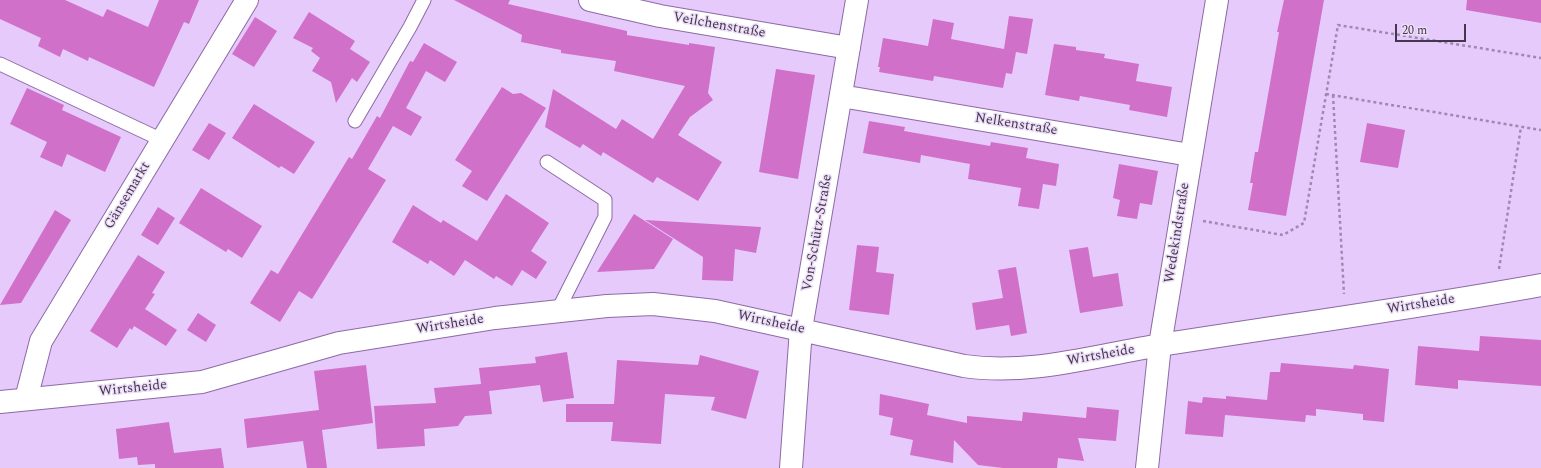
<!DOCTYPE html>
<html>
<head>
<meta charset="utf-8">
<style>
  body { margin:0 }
  #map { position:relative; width:1541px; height:468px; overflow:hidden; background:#e6cafc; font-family:Spectral,serif }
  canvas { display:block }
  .scale { position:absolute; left:1395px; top:24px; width:71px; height:18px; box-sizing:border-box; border:2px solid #44364f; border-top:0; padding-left:5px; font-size:12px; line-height:14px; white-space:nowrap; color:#44364f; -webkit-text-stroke:3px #ecdef7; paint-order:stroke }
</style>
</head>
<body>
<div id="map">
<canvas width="1541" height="468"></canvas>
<div class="scale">20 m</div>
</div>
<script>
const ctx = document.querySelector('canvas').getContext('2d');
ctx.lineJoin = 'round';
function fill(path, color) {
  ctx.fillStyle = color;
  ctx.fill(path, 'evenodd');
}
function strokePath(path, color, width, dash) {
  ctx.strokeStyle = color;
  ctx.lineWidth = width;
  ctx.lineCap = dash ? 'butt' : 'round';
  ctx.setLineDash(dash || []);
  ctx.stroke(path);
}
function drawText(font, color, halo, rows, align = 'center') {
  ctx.font = font + ' Spectral,serif';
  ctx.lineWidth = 3;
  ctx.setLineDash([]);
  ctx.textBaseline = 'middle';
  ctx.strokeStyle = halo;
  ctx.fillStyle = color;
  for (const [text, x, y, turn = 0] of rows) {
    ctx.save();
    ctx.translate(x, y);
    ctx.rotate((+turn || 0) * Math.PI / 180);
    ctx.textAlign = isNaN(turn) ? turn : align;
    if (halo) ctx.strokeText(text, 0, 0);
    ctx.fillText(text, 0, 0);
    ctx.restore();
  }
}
fill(new Path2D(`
  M 0,0 L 65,0 L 103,17 L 107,9 L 148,27 L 159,0 L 199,0 L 189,24 L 184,22 L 154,87 L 89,57 L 88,61 L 63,49 L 60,57 L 38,46 L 41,38 L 0,19 Z
  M 454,0 L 510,0 L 508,4 L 627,31 L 627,35 L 689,45 L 689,43 L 715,47 L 708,93 L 713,100 L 690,117 L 678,135 L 722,162 L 698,201 L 657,177 L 653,183 L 603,152 L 601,156 L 583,144 L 580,148 L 545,127 L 553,89 L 616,129 L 622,119 L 653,139 L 685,86 L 614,71 L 616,61 L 561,53 L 561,50 L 521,42 L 522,35 Z
  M 1284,0 L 1324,0 L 1286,216 L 1248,210 L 1253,183 L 1250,183 L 1255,152 L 1258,152 L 1279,32 L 1277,32 Z
  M 1467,0 L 1541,0 L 1541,23 L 1466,10 Z
  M 309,12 L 355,41 L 350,49 L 370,62 L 357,82 L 352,78 L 336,103 L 331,82 L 312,71 L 320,58 L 311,51 L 313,48 L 293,38 Z
  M 1009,16 L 1033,19 L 1027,54 L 1016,52 L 1012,74 L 1006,73 L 1003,88 L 934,76 L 933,81 L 879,72 L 880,67 L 878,67 L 883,38 L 928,46 L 933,19 L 954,23 L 951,39 L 1004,49 Z
  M 255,17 L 277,31 L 254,67 L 232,54 Z
  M 424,43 L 457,62 L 445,82 L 426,71 L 406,108 L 422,117 L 411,136 L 393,126 L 368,169 L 386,180 L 312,299 L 299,291 L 280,322 L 250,303 L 271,270 L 278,274 L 349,157 L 352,159 L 377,116 L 380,118 L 410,61 L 413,62 Z
  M 1054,44 L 1076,47 L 1076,50 L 1105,54 L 1104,58 L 1139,64 L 1136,81 L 1172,87 L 1167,117 L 1129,110 L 1130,105 L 1080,96 L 1079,101 L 1045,95 Z
  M 776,69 L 815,75 L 798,179 L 759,172 Z
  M 502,87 L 513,94 L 521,93 L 546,108 L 487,201 L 462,186 L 472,171 L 455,160 Z
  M 27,88 L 64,105 L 62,110 L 121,137 L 105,172 L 67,154 L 62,167 L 40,157 L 47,142 L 10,124 Z
  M 254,104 L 315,142 L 294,174 L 281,166 L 279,168 L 232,138 Z
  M 869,121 L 905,127 L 904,131 L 990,146 L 991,142 L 1028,148 L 1026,158 L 1059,164 L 1056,186 L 1043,184 L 1039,209 L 1018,206 L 1021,188 L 968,179 L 970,164 L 921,155 L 920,163 L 863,153 Z
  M 209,123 L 226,133 L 209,160 L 192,150 Z
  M 1367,123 L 1405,130 L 1398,168 L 1360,162 Z
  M 1119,164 L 1158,171 L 1152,205 L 1140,203 L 1137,219 L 1117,216 L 1120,200 L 1113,198 Z
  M 201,188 L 262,226 L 242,258 L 228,249 L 226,252 L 179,223 Z
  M 506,194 L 549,223 L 531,251 L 547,262 L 536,279 L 522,270 L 512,286 L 496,276 L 494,279 L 465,260 L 454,276 L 430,260 L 428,264 L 392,242 L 413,205 L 441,223 L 443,220 L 477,241 Z
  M 158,207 L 175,218 L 158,245 L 141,235 Z
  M 55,210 L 71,220 L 21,303 L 0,305 Z
  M 634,214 L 673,239 L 654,269 L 597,272 Z
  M 645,220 L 761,227 L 756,253 L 735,249 L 733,281 L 702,280 L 703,257 Z
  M 857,245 L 879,247 L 876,272 L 894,274 L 889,315 L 849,310 Z
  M 1088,247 L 1093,277 L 1118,273 L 1123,306 L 1080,313 L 1069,250 Z
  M 138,255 L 165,272 L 152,293 L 155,294 L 145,309 L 177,330 L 166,346 L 134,326 L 132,330 L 130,328 L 117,348 L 90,331 Z
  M 1016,267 L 1027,333 L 1011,336 L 1009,325 L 976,330 L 972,303 L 1003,298 L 998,270 Z
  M 198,313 L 216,325 L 206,342 L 187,330 Z
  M 1480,336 L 1541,340 L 1541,386 L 1458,380 L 1458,389 L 1415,385 L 1418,346 L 1479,351 Z
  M 567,352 L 574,398 L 543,402 L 540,385 L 489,391 L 492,414 L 465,416 L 458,426 L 424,429 L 425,446 L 377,449 L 374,406 L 436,403 L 434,388 L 481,384 L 479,368 L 536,363 L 535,357 Z
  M 700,355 L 759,371 L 746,419 L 711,410 L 715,397 L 665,394 L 661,444 L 611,441 L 613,422 L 566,422 L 566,404 L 614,404 L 617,360 L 698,365 Z
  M 1281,363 L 1353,369 L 1354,365 L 1389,369 L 1384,422 L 1363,420 L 1363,414 L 1316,409 L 1316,416 L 1306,415 L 1305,422 L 1225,415 L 1223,437 L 1185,434 L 1188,401 L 1202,403 L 1203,397 L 1226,399 L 1226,396 L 1267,400 L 1270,372 L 1280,372 Z
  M 366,365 L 373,423 L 322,430 L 327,468 L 307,468 L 303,441 L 247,448 L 244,419 L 319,410 L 314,371 Z
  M 880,394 L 929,404 L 927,415 L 967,423 L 967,416 L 1022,421 L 1023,412 L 1086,418 L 1087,407 L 1119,410 L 1116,441 L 1078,438 L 1084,461 L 1058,458 L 1057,468 L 1003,468 L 978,465 L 954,440 L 953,463 L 910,455 L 913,440 L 890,435 L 893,418 L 879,415 Z
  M 169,422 L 174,453 L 221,448 L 224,468 L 155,468 L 155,464 L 138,465 L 137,457 L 119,459 L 116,429 Z`), '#d070c8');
const lane = new Path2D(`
  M 0,64 L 162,140
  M 355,121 L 410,27 L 424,0
  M 547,162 L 605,200 L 605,217 L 557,312`);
const street = new Path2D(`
  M 590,0 L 660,16 L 849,48
  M 841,96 L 1190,155
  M 26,399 L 41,341 L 247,0
  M 0,402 L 202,382 L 339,343 L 495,318 L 607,306 L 653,304 L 715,311 L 964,366 C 1030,376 1097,355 1161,345 C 1288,325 1415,308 1541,285
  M 791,468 L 801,329 L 857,0
  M 1147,468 L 1160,345 L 1217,0`);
strokePath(lane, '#8c6ba5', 15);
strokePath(street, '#8c6ba5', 24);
strokePath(new Path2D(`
  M 1326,94 L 1541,130
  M 1333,95 L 1344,294
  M 1203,221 L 1283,235 L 1304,223 L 1338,25 L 1541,58
  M 1499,269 L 1521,127`), '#9f89b0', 2.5, [3, 3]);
strokePath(lane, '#fff', 13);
strokePath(street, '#fff', 22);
drawText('14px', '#44364f', '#ecdef7', [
  ["Veilchenstraße",719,26,10],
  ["Nelkenstraße",1016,125,9],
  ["Gänsemarkt",128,196,-59],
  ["Von-Schütz-Straße",818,233,-80],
  ["Wedekindstraße",1178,233,-81],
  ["Wirtsheide",1421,305,-9],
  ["Wirtsheide",771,323,12],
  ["Wirtsheide",450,325,-9],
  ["Wirtsheide",1101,356,-10],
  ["Wirtsheide",133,389,-6]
]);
</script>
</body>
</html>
